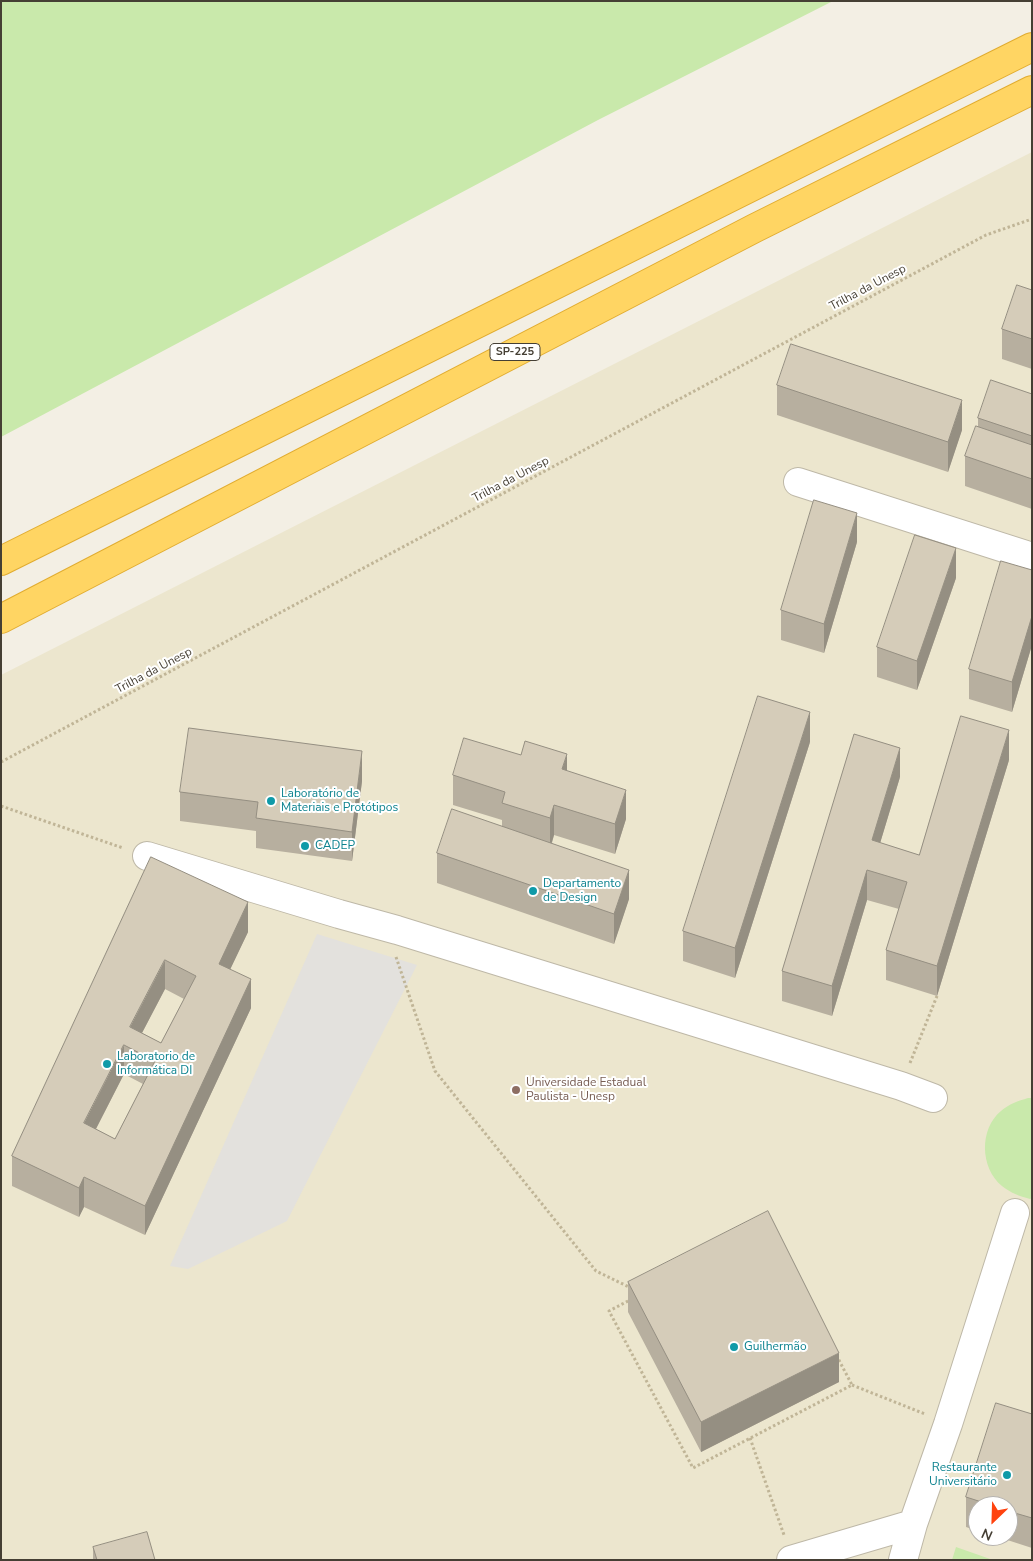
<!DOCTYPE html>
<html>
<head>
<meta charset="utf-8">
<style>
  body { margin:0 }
  #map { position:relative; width:1033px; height:1561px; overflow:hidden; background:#f3efe4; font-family:"Nunito Sans",sans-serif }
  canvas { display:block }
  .frame { position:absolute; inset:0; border:2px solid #453f34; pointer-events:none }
  .north { position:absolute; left:968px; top:1496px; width:50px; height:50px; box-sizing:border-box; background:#fff; border:1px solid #b5b2ae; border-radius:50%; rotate:204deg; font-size:14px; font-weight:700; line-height:20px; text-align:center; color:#453f34 }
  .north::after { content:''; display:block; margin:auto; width:18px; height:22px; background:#ff430f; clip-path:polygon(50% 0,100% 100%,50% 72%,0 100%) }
</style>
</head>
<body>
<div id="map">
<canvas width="1033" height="1561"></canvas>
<div class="frame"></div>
<div class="north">N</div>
</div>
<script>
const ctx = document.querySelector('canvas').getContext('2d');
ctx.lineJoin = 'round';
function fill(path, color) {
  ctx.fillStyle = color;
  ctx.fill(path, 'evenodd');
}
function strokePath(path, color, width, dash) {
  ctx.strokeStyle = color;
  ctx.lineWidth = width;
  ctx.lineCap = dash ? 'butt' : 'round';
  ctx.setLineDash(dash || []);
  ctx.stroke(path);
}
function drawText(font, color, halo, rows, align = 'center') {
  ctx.font = font + ' "Nunito Sans",sans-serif';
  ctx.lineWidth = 4;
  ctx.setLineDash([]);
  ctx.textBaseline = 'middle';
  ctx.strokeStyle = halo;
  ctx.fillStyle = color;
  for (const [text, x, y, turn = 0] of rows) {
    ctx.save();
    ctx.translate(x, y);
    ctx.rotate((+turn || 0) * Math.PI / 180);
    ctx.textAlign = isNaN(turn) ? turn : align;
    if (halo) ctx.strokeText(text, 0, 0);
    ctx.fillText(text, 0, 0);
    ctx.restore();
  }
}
fill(new Path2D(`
  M 1032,152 L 1032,1560 L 1,1560 L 1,675 ZM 978,1506 L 1008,1506 L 1008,1536 L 978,1536 Z`), '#ece6ce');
fill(new Path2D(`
  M 1,1 L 833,1 L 598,120 L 1,437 Z
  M 1028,1098 L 1032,1098 L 1032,1198 L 1030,1199 C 1019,1196 1011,1193 1002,1186 C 980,1168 979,1129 1001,1111 C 1009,1104 1018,1101 1028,1098 Z
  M 956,1547 L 993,1560 L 952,1560 Z`), '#c9e9ab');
fill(new Path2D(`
  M 317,934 L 417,965 L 287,1221 L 188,1269 L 170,1266 Z`), '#e3e1dd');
const minor = new Path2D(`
  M 798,482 L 1032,557
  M 147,856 L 339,914 L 397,930 L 901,1086 L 933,1098
  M 791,1560 L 913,1524
  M 903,1560 L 913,1524 L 948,1424 L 1015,1213`);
const highway = new Path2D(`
  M 1,561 L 1032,47
  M 1,619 L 755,228 L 1032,90`);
strokePath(minor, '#beb8a7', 30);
strokePath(highway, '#e1ac30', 30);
strokePath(new Path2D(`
  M 1,762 L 986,235 L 1032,219
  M 1,806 L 123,848
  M 396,957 L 435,1071 L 596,1271 L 631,1288
  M 910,1063 L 937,996
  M 769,1227 L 852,1385 L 693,1468 L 609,1311 Z
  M 852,1385 L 925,1414
  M 750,1438 L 784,1535`), '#c0b597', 3, [2.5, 2.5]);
strokePath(minor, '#fff', 28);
strokePath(highway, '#ffd563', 28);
fill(new Path2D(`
  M 1032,290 L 1032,369 L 1002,359 L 1002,329 Z
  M 777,385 L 962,430 L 948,472 L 777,415 Z
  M 1032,394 L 1032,509 L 965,486 L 965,456 L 978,427 L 978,418 Z
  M 857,542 L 824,653 L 781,640 L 781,610 Z
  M 1032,570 L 1032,645 L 1012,712 L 969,699 L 969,669 Z
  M 956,578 L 917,690 L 877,677 L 877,647 Z
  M 810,742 L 735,978 L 683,961 L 683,931 Z
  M 1009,760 L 937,996 L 886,980 L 886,950 L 899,909 L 867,900 L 832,1016 L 782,1001 L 782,971 L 900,777 L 880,843 L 919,855 Z
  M 567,771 L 626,819 L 615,854 L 554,835 L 552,843 L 629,899 L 614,944 L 437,883 L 437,853 L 502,826 L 502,820 L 453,805 L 453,775 Z
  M 362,781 L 352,861 L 256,848 L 256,831 L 180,821 L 180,792 Z
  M 151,857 L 248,932 L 230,969 L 251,1008 L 145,1235 L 84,1207 L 79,1217 L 12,1186 L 12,1156 ZM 165,989 L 184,999 L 161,1043 L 142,1033 ZM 124,1074 L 143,1084 L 115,1139 L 96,1129 Z
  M 628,1282 L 839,1382 L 701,1452 L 628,1312 Z
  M 1032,1414 L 1032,1548 L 995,1536 L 1008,1536 L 1008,1506 L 978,1506 L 978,1531 L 966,1527 L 966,1497 Z
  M 93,1547 L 155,1560 L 93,1560 Z`), '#b7af9f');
fill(new Path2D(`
  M 962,400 L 962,430 L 948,472 L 948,442 Z
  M 857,513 L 857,542 L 824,653 L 824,624 Z
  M 956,548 L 956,578 L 917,690 L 917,661 Z
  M 1032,616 L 1032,645 L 1012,712 L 1012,682 Z
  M 810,712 L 810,742 L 735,978 L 735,948 Z
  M 1009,730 L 1009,760 L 937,996 L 937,966 Z
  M 900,748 L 900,777 L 872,870 L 872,840 Z
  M 362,751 L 362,781 L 352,861 L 352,832 Z
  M 567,754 L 567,784 L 562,769 Z
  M 626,790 L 626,819 L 615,854 L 615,824 Z
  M 554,805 L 554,835 L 550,848 L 550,818 Z
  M 629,870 L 629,899 L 614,944 L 614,914 Z
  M 867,870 L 867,900 L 832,1016 L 832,986 Z
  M 248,902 L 248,932 L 219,993 L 219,964 Z
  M 165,960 L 165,989 L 133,1050 L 130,1027 Z
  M 251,979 L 251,1008 L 145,1235 L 145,1206 Z
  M 124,1045 L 124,1074 L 84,1152 L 84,1123 Z
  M 84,1177 L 84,1207 L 79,1217 L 79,1188 Z
  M 839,1353 L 839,1382 L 701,1452 L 701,1422 Z`), '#958f82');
const building = new Path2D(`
  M 1017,285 L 1032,290 L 1032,339 L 1002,329 Z
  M 791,344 L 962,400 L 948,442 L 777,385 Z
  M 991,380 L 1032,394 L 1032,436 L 978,418 Z
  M 976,426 L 1032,445 L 1032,479 L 965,456 Z
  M 814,500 L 857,513 L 824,624 L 781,610 Z
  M 915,535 L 956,548 L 917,661 L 877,647 Z
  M 1001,561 L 1032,570 L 1032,616 L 1012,682 L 969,669 Z
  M 758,696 L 810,712 L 735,948 L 683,931 Z
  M 961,716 L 1009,730 L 937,966 L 886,950 L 907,882 L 867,870 L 832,986 L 782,971 L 854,734 L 900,748 L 872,840 L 919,855 Z
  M 189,728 L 362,751 L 352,832 L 256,818 L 258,802 L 180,792 Z
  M 464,738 L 521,755 L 525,741 L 567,754 L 562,769 L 626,790 L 615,824 L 554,805 L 550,818 L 502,803 L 505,792 L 453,775 Z
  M 452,809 L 629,870 L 614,914 L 437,853 Z
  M 151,857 L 248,902 L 219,964 L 251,979 L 145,1206 L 84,1177 L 79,1188 L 12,1156 ZM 165,960 L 196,976 L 161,1043 L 130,1027 ZM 124,1045 L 155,1061 L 115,1139 L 84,1123 Z
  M 768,1211 L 839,1353 L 701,1422 L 628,1282 Z
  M 996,1403 L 1032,1414 L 1032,1518 L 1008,1511 L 1008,1506 L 994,1506 L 966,1497 Z
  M 147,1532 L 155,1560 L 97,1560 L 93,1547 Z`);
fill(building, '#d5ccb9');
strokePath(building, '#958f82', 1);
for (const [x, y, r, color] of [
  [271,801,5,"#0f9aa8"],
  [305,846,5,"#0f9aa8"],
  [533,891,5,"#0f9aa8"],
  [107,1064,5,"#0f9aa8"],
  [516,1090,5,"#8d6e63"],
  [734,1347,5,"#0f9aa8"],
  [1007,1475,5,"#0f9aa8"]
]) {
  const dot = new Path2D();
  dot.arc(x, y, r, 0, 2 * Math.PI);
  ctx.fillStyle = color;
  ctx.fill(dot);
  strokePath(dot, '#fff', 2);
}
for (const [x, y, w] of [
  [515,352,50]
]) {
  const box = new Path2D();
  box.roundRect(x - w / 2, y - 8.5, w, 17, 4);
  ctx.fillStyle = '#fff';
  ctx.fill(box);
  strokePath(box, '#453f34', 1);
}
drawText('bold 11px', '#453f34', null, [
  ["SP-225",515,352]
]);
drawText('12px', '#453f34', '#fff', [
  ["Trilha da Unesp",868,288,-28],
  ["Trilha da Unesp",511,480,-28],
  ["Trilha da Unesp",154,671,-28]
]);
drawText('12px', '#0d838f', '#fff', [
  ["Laboratório de",281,794],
  ["Materiais e Protótipos",281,808],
  ["CADEP",315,846],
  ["Departamento",543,884],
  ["de Design",543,898],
  ["Laboratorio de",117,1057],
  ["Informática DI",117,1071],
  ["Guilhermão",744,1347],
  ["Restaurante",997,1468,"right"],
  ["Universitário",997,1482,"right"]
], 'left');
drawText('12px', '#785e54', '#fff', [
  ["Universidade Estadual",526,1083],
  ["Paulista - Unesp",526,1097]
], 'left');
</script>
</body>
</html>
